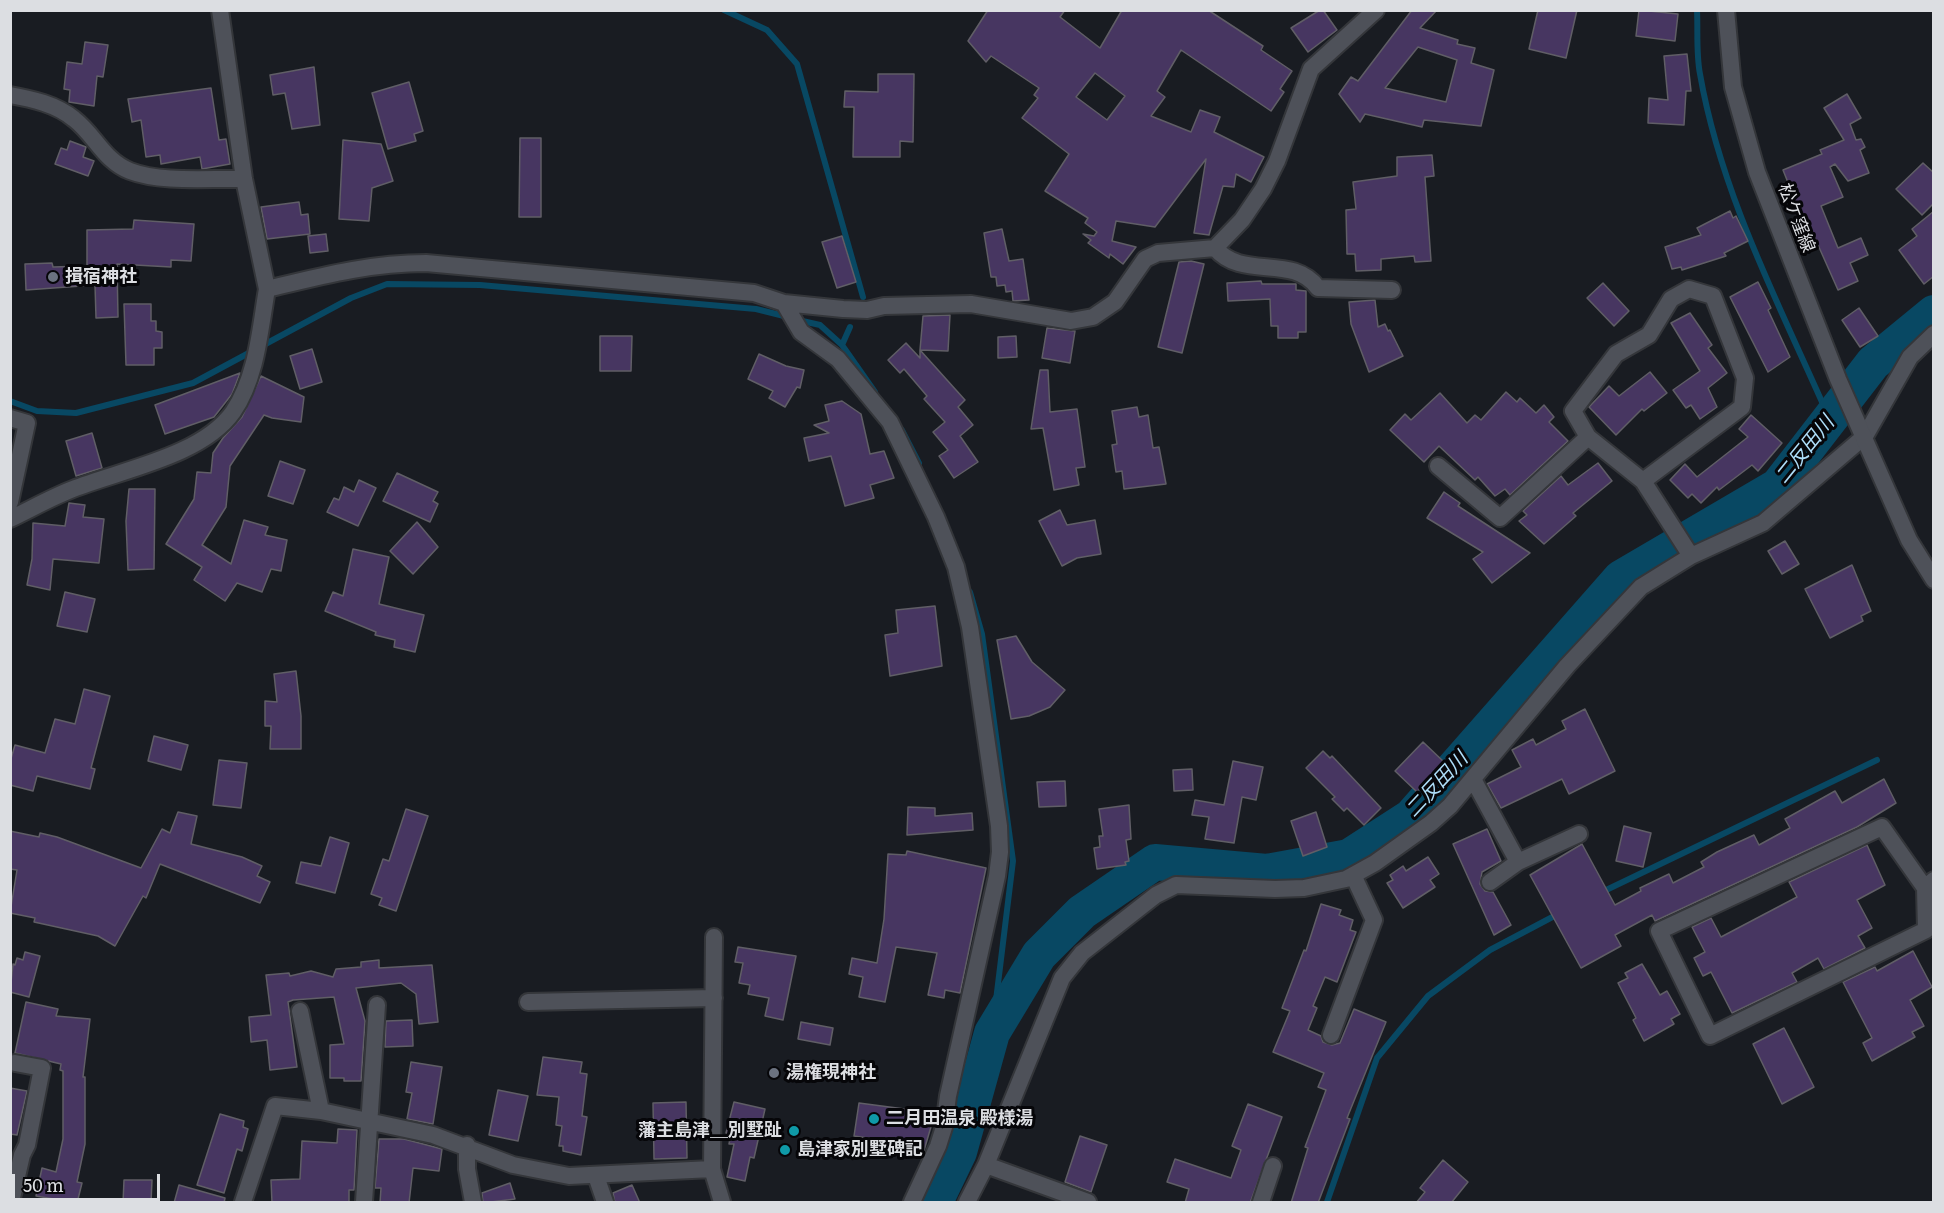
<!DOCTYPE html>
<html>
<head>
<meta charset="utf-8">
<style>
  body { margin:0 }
  #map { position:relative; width:1944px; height:1213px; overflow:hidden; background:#191c22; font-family:Literata,serif }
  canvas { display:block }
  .frame { position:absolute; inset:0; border:12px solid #dcdee2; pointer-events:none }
  .scale { position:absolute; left:12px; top:1174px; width:148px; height:27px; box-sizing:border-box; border:3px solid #dcdee2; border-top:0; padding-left:8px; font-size:18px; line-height:21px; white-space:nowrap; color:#dcdee2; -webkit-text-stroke:4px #060609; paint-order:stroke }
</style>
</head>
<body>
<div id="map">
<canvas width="1944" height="1213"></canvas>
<div class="frame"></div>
<div class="scale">50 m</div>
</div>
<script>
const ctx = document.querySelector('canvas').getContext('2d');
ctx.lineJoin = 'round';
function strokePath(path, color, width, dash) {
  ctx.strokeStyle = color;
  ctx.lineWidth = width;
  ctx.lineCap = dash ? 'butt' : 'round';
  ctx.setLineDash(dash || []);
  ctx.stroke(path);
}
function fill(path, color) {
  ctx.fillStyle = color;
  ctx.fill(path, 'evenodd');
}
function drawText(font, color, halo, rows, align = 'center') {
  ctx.font = font + ' Literata,"Noto Sans JP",serif';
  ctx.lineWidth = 6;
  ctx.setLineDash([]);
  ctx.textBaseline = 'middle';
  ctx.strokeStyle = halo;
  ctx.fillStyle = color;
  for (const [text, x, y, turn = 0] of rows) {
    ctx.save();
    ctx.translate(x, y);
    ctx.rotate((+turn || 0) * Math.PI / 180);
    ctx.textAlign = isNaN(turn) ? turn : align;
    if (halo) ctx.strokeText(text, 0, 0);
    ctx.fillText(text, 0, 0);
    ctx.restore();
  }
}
strokePath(new Path2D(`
  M 724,10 L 767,30 L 797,64 L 863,297
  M 1697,10 C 1698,31 1696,54 1700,74 C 1721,195 1781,308 1830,420
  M 798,320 L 820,325 L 842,345
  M 850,327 L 842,345 L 875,392
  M 10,401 L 37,411 L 76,413 L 193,383 L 351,298 L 387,284 L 480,285 L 756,309 L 788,317
  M 902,430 L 919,463
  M 970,592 L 982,634 L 1013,861 L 992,1033
  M 1602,892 L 1877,760
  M 1327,1202 L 1377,1058 L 1428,996 L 1490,950 L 1560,913`), '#084863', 6);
strokePath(new Path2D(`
  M 935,1202 L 959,1152 L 992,1033 L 1039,955 L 1082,912 L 1155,862 L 1267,872 L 1349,857 L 1411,817 L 1621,578 L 1778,486 L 1873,363 L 1934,313`), '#084863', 36);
const building = new Path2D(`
  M 988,10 L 1065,10 L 1060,17 L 1100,48 L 1122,10 L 1208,10 L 1263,46 L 1261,50 L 1292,71 L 1280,89 L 1284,92 L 1271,111 L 1181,50 L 1157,91 L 1165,97 L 1151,116 L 1191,132 L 1200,110 L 1220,117 L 1214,132 L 1264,157 L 1251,182 L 1236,174 L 1234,187 L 1223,186 L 1209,235 L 1194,233 L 1206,159 L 1155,227 L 1116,221 L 1112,241 L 1136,247 L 1123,264 L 1110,254 L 1109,258 L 1088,243 L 1091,240 L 1083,234 L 1094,236 L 1097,232 L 1085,223 L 1088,218 L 1045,191 L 1069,154 L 1022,118 L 1038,98 L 1034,95 L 1039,88 L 991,56 L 986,62 L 968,41 ZM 1095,73 L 1125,96 L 1107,120 L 1076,97 Z
  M 1320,10 L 1323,10 L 1337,30 L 1308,52 L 1291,28 Z
  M 1412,10 L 1437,10 L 1420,28 L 1458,40 L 1457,44 L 1475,48 L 1471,63 L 1494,70 L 1481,126 L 1424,120 L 1422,127 L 1365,114 L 1360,122 L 1339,94 L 1351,77 L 1358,81 ZM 1418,47 L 1457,60 L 1446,102 L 1385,88 Z
  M 1538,10 L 1577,10 L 1566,58 L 1529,49 Z
  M 1639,10 L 1678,14 L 1675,41 L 1636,36 Z
  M 85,42 L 108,45 L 103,77 L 97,76 L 94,106 L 69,102 L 70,90 L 64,89 L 67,62 L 82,64 Z
  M 1687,54 L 1691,91 L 1686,91 L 1684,125 L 1648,123 L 1649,98 L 1668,100 L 1664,56 Z
  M 314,67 L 320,125 L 292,129 L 285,93 L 273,95 L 270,75 Z
  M 878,74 L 914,74 L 913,142 L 900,141 L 900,157 L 853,157 L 854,107 L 844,107 L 845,91 L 878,92 Z
  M 409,82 L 423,131 L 414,134 L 416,141 L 388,149 L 372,93 Z
  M 211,88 L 219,140 L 226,139 L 230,164 L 202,169 L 200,157 L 161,164 L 160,155 L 146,157 L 141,120 L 132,122 L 128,99 Z
  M 1847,94 L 1861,118 L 1850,124 L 1856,140 L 1861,139 L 1865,147 L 1860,150 L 1869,173 L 1848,181 L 1835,164 L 1830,167 L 1843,197 L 1821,206 L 1838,248 L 1861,238 L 1868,255 L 1850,263 L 1858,281 L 1838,290 L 1814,236 L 1810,238 L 1783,170 L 1822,154 L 1820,150 L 1844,140 L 1824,108 Z
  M 520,138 L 541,138 L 541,217 L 519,217 Z
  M 343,140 L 381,144 L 393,181 L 372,188 L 369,221 L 339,219 Z
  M 70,141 L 86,147 L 83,157 L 94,161 L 88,176 L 55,164 L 61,148 L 67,150 Z
  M 1432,155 L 1434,176 L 1425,177 L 1431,261 L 1415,262 L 1414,256 L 1381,259 L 1381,270 L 1356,271 L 1355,254 L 1347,254 L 1346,210 L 1356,209 L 1353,182 L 1397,176 L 1397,157 Z
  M 1923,163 L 1934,173 L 1934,203 L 1922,215 L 1896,189 Z
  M 299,202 L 301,215 L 308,214 L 310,234 L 267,239 L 261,207 Z
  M 1730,211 L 1733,218 L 1736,216 L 1748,241 L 1724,253 L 1726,256 L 1682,270 L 1681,267 L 1672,269 L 1665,247 L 1701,235 L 1697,228 Z
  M 1934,211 L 1934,276 L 1924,284 L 1899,250 L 1917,236 L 1912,229 Z
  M 134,220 L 194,224 L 191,261 L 171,260 L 171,267 L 117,264 L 118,317 L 96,318 L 95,285 L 26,290 L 25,264 L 52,263 L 53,267 L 87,266 L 87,230 L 133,229 Z
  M 1002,229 L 1009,261 L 1023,259 L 1029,300 L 1013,301 L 1012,291 L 1006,292 L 1005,285 L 997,286 L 996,277 L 991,277 L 984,233 Z
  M 326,234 L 328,251 L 310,253 L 308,236 Z
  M 842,236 L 856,282 L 837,288 L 822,242 Z
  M 1191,261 L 1204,264 L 1182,353 L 1158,347 L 1179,262 Z
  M 1261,281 L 1262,284 L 1296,284 L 1296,290 L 1306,291 L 1306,332 L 1298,332 L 1298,338 L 1278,338 L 1278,326 L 1271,326 L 1270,299 L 1228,301 L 1227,283 Z
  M 1758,282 L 1771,308 L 1768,310 L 1790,357 L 1768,372 L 1730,297 Z
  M 1603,283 L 1629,311 L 1614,326 L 1587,298 Z
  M 1375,300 L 1378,327 L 1385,324 L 1388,331 L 1390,330 L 1403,356 L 1369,372 L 1351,324 L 1349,302 Z
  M 124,304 L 151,304 L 151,321 L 156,321 L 156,331 L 162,332 L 162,348 L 154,348 L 154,365 L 126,365 Z
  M 1859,308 L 1878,336 L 1860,347 L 1842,320 Z
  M 1690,313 L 1712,345 L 1708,348 L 1727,373 L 1708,388 L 1717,407 L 1700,419 L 1691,405 L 1686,408 L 1673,390 L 1700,371 L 1671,323 Z
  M 950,315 L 948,351 L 920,350 L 923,316 Z
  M 1047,328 L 1075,331 L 1070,363 L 1042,358 Z
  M 600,336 L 632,336 L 631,371 L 600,371 Z
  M 1016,336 L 1017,357 L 998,358 L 998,337 Z
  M 906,343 L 920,358 L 920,350 L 965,400 L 958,407 L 973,425 L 960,436 L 978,462 L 954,478 L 939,456 L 948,450 L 933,432 L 945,422 L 924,399 L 927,396 L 904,369 L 900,373 L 888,360 Z
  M 312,349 L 322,382 L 300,389 L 290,356 Z
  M 759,354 L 786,366 L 804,370 L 800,388 L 797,387 L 785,407 L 769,398 L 773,391 L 748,379 Z
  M 1040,370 L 1048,370 L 1050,412 L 1077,409 L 1085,467 L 1076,468 L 1079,485 L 1054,490 L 1043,428 L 1031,429 Z
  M 1650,372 L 1667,393 L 1644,411 L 1642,409 L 1616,435 L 1589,407 L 1609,386 L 1619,396 Z
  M 240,373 L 232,394 L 214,417 L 165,434 L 155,405 Z
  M 261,376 L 304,397 L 301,422 L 272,418 L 264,415 L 230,466 L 226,507 L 202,545 L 231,564 L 244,520 L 268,527 L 265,535 L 287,540 L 281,571 L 271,569 L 262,592 L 237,583 L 225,601 L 194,580 L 202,567 L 166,544 L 194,499 L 197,472 L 211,473 L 213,453 L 223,438 L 242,417 Z
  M 1506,392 L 1517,402 L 1520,398 L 1536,413 L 1544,405 L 1554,417 L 1549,422 L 1568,441 L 1510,495 L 1505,489 L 1495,496 L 1478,477 L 1475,480 L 1439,446 L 1424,462 L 1390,430 L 1405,414 L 1411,420 L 1440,393 L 1467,423 L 1475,415 L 1481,420 Z
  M 842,401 L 861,414 L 870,454 L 884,451 L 894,478 L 870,485 L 874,498 L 845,506 L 831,456 L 809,461 L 804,438 L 829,433 L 814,425 L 829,421 L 825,405 Z
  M 1137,407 L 1139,417 L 1148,415 L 1153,448 L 1159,447 L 1166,484 L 1124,489 L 1122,471 L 1116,472 L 1112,445 L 1117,444 L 1112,411 Z
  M 1751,415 L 1782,443 L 1758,471 L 1752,465 L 1719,490 L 1717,487 L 1701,503 L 1692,494 L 1688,498 L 1670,480 L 1685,464 L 1697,477 L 1748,437 L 1739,429 Z
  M 92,433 L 102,468 L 76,476 L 66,441 Z
  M 280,461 L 305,470 L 293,504 L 268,496 Z
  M 1598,463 L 1612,481 L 1573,513 L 1576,516 L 1544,544 L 1519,521 L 1527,515 L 1523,511 L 1561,476 L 1568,485 Z
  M 397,473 L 438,492 L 433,501 L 438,504 L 430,522 L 383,501 Z
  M 359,480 L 376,488 L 358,526 L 327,512 L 334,498 L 339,500 L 344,487 L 354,492 Z
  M 129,489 L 155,489 L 154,569 L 128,570 L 126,521 Z
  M 1444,492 L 1460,503 L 1458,506 L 1530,553 L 1492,583 L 1473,559 L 1483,552 L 1427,518 Z
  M 69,503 L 85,505 L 83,517 L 104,519 L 99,563 L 53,559 L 50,590 L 27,585 L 32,559 L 33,523 L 65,526 Z
  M 1060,510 L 1067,525 L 1095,520 L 1101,554 L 1077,558 L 1062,566 L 1039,521 Z
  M 417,522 L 438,547 L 413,574 L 390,551 Z
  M 1785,541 L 1799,564 L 1782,574 L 1768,551 Z
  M 353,549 L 389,557 L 379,604 L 424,615 L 415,652 L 394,647 L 395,640 L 375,635 L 376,632 L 325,611 L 333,592 L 343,596 Z
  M 1852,565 L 1871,611 L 1861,616 L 1863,621 L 1830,638 L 1805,589 Z
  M 65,592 L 95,599 L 87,632 L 57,626 Z
  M 935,606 L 942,666 L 890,676 L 885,635 L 898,633 L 896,610 Z
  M 1016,636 L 1032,662 L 1065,690 L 1050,707 L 1029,716 L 1011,719 L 997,640 Z
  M 296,671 L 301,716 L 301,749 L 270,749 L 271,726 L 265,726 L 265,701 L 277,702 L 274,674 Z
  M 84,689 L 110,696 L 91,768 L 95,769 L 90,789 L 37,776 L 33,791 L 10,785 L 10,762 L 15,745 L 45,753 L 55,719 L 75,724 Z
  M 1585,709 L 1615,771 L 1569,794 L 1562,779 L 1501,808 L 1487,784 L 1521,767 L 1512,750 L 1533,739 L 1536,745 L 1566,729 L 1562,721 Z
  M 154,736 L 188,745 L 181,770 L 148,761 Z
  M 1423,742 L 1444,762 L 1417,792 L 1395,771 Z
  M 1323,751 L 1330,758 L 1332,756 L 1381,808 L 1364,825 L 1347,808 L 1344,811 L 1332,799 L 1335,797 L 1306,768 Z
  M 219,760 L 247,763 L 241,808 L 213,805 Z
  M 1233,761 L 1263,767 L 1256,800 L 1242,797 L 1234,843 L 1205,839 L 1209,817 L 1192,815 L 1195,800 L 1224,805 Z
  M 1192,769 L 1193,790 L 1174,791 L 1173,770 Z
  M 1884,779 L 1896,803 L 1857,827 L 1655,921 L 1652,915 L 1615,935 L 1621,946 L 1581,968 L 1530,875 L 1582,844 L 1615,905 L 1641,891 L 1640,888 L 1669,874 L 1673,883 L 1704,867 L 1701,862 L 1717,852 L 1754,835 L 1759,845 L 1790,828 L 1785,819 L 1835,791 L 1842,803 Z
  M 1065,781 L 1066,806 L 1039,807 L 1037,782 Z
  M 1129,805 L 1131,839 L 1126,840 L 1129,861 L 1125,862 L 1126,865 L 1097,869 L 1094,848 L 1100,847 L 1099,836 L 1103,836 L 1099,809 Z
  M 908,807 L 935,808 L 935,816 L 972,813 L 973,830 L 907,835 Z
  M 406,809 L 428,816 L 396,911 L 379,905 L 382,898 L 371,894 L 383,859 L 389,861 Z
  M 178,812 L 197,816 L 191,844 L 242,857 L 262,866 L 257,876 L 270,882 L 260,903 L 160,864 L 146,898 L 143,896 L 115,946 L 98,936 L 34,922 L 35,918 L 10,913 L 17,870 L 10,869 L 10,831 L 39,837 L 40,833 L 57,837 L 141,868 L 162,829 L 170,833 Z
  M 1316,812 L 1327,847 L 1303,856 L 1291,821 Z
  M 1624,826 L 1651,833 L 1643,867 L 1616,861 Z
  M 1487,829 L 1501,861 L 1482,872 L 1480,884 L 1485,891 L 1493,892 L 1511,925 L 1494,935 L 1453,844 Z
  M 330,837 L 349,843 L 335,893 L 296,883 L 301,862 L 321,866 Z
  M 1867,845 L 1885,885 L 1857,900 L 1872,928 L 1858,936 L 1865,948 L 1824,969 L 1818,958 L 1792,973 L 1797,982 L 1732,1013 L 1711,972 L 1703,976 L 1694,958 L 1705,952 L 1692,927 L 1711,918 L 1721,937 L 1797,897 L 1789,882 Z
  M 907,851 L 986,868 L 960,993 L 945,990 L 944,998 L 928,995 L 937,953 L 896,947 L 885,1002 L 859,997 L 863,977 L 849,974 L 852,958 L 877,963 L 884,919 L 888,854 L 906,855 Z
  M 1428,857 L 1439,874 L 1430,880 L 1435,887 L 1403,908 L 1387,883 L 1393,880 L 1390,875 L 1403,866 L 1406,871 Z
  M 1321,904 L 1341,910 L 1339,915 L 1353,920 L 1350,930 L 1356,932 L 1337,982 L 1325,977 L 1313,1006 L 1317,1008 L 1308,1030 L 1321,1036 L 1323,1042 L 1332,1045 L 1340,1043 L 1354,1009 L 1386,1022 L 1347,1118 L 1350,1119 L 1318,1203 L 1291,1203 L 1308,1148 L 1305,1147 L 1326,1090 L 1318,1087 L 1324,1073 L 1273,1052 L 1290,1011 L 1282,1008 L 1304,950 L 1306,951 Z
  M 738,947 L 796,956 L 783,1020 L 765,1016 L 769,998 L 748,994 L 750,985 L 739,983 L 743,963 L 735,962 Z
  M 1913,951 L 1932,987 L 1910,1000 L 1924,1026 L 1912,1032 L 1915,1037 L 1872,1061 L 1863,1043 L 1872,1038 L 1843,982 L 1875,967 L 1877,971 Z
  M 25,952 L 40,956 L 29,997 L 10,992 L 13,964 L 15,965 L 17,958 L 23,960 Z
  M 379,960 L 379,968 L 432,965 L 438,1022 L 419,1024 L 416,994 L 401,983 L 356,988 L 365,1021 L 361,1081 L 344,1081 L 344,1078 L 330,1078 L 330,1045 L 344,1044 L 334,997 L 293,1000 L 288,1002 L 297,1067 L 270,1070 L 267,1040 L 251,1042 L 249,1017 L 271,1015 L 266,975 L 289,973 L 290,976 L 311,971 L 333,977 L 336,969 L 361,967 L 361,962 Z
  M 1642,964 L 1660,995 L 1667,991 L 1680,1014 L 1671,1019 L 1674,1024 L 1644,1041 L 1633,1020 L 1636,1018 L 1634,1014 L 1618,983 L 1628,978 L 1625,973 Z
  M 26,1002 L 58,1009 L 56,1016 L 90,1019 L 83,1077 L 85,1077 L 85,1144 L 77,1182 L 82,1183 L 77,1203 L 36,1196 L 42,1168 L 56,1172 L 63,1139 L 63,1071 L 60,1070 L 61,1064 L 15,1053 Z
  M 412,1020 L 413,1046 L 385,1047 L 386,1021 Z
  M 801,1022 L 833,1028 L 830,1045 L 798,1039 Z
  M 1784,1028 L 1814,1087 L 1782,1104 L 1753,1044 Z
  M 543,1057 L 582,1062 L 580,1073 L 587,1074 L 582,1116 L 587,1117 L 581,1155 L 563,1151 L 563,1146 L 559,1146 L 562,1126 L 556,1125 L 559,1097 L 537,1095 Z
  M 411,1062 L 442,1067 L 433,1124 L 407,1119 L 412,1093 L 406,1092 Z
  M 10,1088 L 27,1091 L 17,1135 L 10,1134 Z
  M 498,1090 L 528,1096 L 518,1141 L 489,1135 Z
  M 686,1102 L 687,1158 L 654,1159 L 653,1103 Z
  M 734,1102 L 765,1109 L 754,1158 L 750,1157 L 745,1181 L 727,1177 L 734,1144 L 729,1144 L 731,1134 L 726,1133 Z
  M 859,1103 L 935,1113 L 923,1154 L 900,1151 L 901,1143 L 854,1136 Z
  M 1248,1104 L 1282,1117 L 1250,1203 L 1185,1203 L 1189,1189 L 1167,1182 L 1175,1159 L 1231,1178 L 1241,1150 L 1232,1146 Z
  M 220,1114 L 244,1121 L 243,1127 L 248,1129 L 242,1151 L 237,1149 L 224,1193 L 197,1185 Z
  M 338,1129 L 357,1130 L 354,1190 L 349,1190 L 349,1203 L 272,1203 L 271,1180 L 300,1179 L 302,1141 L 337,1143 Z
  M 1080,1136 L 1107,1145 L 1091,1192 L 1065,1182 Z
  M 379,1139 L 404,1139 L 442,1149 L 439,1171 L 413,1168 L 409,1203 L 380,1203 L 381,1188 L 375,1188 Z
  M 1443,1160 L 1468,1182 L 1451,1203 L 1416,1203 L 1425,1192 L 1420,1188 Z
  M 124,1180 L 152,1180 L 151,1203 L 123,1203 Z
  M 510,1183 L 515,1199 L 483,1203 L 482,1193 Z
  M 179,1185 L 225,1198 L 224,1203 L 174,1203 Z
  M 632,1185 L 640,1203 L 615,1203 L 613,1193 Z`);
fill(building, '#473661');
strokePath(building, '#605e66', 1.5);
const minor = new Path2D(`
  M 220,10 L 244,179 L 267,289
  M 10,95 C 32,99 56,104 74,119 C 95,135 104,161 130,171 C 161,183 210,178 244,179
  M 1215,248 C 1243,281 1292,253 1318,288 L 1392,290
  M 784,303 L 801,332 L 838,359 L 890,422 L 936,517 L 956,567 L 970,627 L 999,826 L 1000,852 L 997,876 L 948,1096 L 944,1127 L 938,1146 L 912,1202
  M 10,418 L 27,423 L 10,502
  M 1588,437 L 1643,481
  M 1438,466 L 1500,518 L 1588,437 L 1573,411 L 1616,354 L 1649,335 L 1671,299 L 1689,289 L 1713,296 L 1745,378 L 1742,407 L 1643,481 L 1691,556
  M 10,519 C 31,509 52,497 73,489 C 121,470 202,456 233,412 C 257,377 260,329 267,289 C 321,276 370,263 426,263 L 754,293 L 784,303 L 843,309 L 867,310 L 884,306 L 971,304 L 1071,321 L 1093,317 L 1115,302 L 1145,259 L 1158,253 L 1215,248 L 1242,220 L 1263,189 L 1277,161 L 1311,69 L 1376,10
  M 1473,779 L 1518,862 L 1490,882
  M 1518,862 L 1579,834
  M 1925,888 L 1882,827 L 1659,931 L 1710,1036 L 1926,930 L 1925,888 L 1934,880
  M 528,1002 L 714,998
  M 300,1011 L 321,1111
  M 1331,1035 L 1374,920 L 1353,875
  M 467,1145 L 467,1169 L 473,1202
  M 986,1165 L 1088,1202
  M 712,1169 L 714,937
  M 596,1176 L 605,1202
  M 11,1202 L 22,1155 L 27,1145 L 42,1068 L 15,1063
  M 243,1202 L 275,1106 L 321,1111 L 433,1135 L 513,1165 L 569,1176 L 712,1169 L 722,1202
  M 364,1202 L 377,1005
  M 967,1202 L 986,1165 L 1062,978 L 1082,953 L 1156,895 L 1176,885 L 1275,889 L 1304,888 L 1346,879 L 1375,863 L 1431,823 L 1450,806 L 1567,666 L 1641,587 L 1691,556 L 1763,523 L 1865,436 L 1910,357 L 1934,334
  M 1261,1202 L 1273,1166`);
const tertiary = new Path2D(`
  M 1726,10 L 1733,87 L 1757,172 L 1838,379 L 1909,540 L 1934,580`);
strokePath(minor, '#34363a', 20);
strokePath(tertiary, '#34363a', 20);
strokePath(minor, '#4e5159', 16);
strokePath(tertiary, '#4e5159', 16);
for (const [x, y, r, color] of [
  [53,277,6,"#6b7280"],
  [774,1073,6,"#6b7280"],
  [874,1119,6,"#0f9aa8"],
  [794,1131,6,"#0f9aa8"],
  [785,1150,6,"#0f9aa8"]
]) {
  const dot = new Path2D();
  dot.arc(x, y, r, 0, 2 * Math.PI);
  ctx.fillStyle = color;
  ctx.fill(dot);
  strokePath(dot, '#060609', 2);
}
drawText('18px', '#dcdee2', '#060609', [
  ["松ケ窪線",1796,218,69]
]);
drawText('bold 18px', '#dcdee2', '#060609', [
  ["揖宿神社",65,277],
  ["湯権現神社",786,1073],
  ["二月田温泉 殿様湯",886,1119],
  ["藩主島津＿別墅趾",782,1131,"right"],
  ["島津家別墅碑記",797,1150]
], 'left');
drawText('italic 20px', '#adddf8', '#060609', [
  ["二反田川",1805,450,-51],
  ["二反田川",1437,785,-47]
]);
</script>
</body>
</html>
